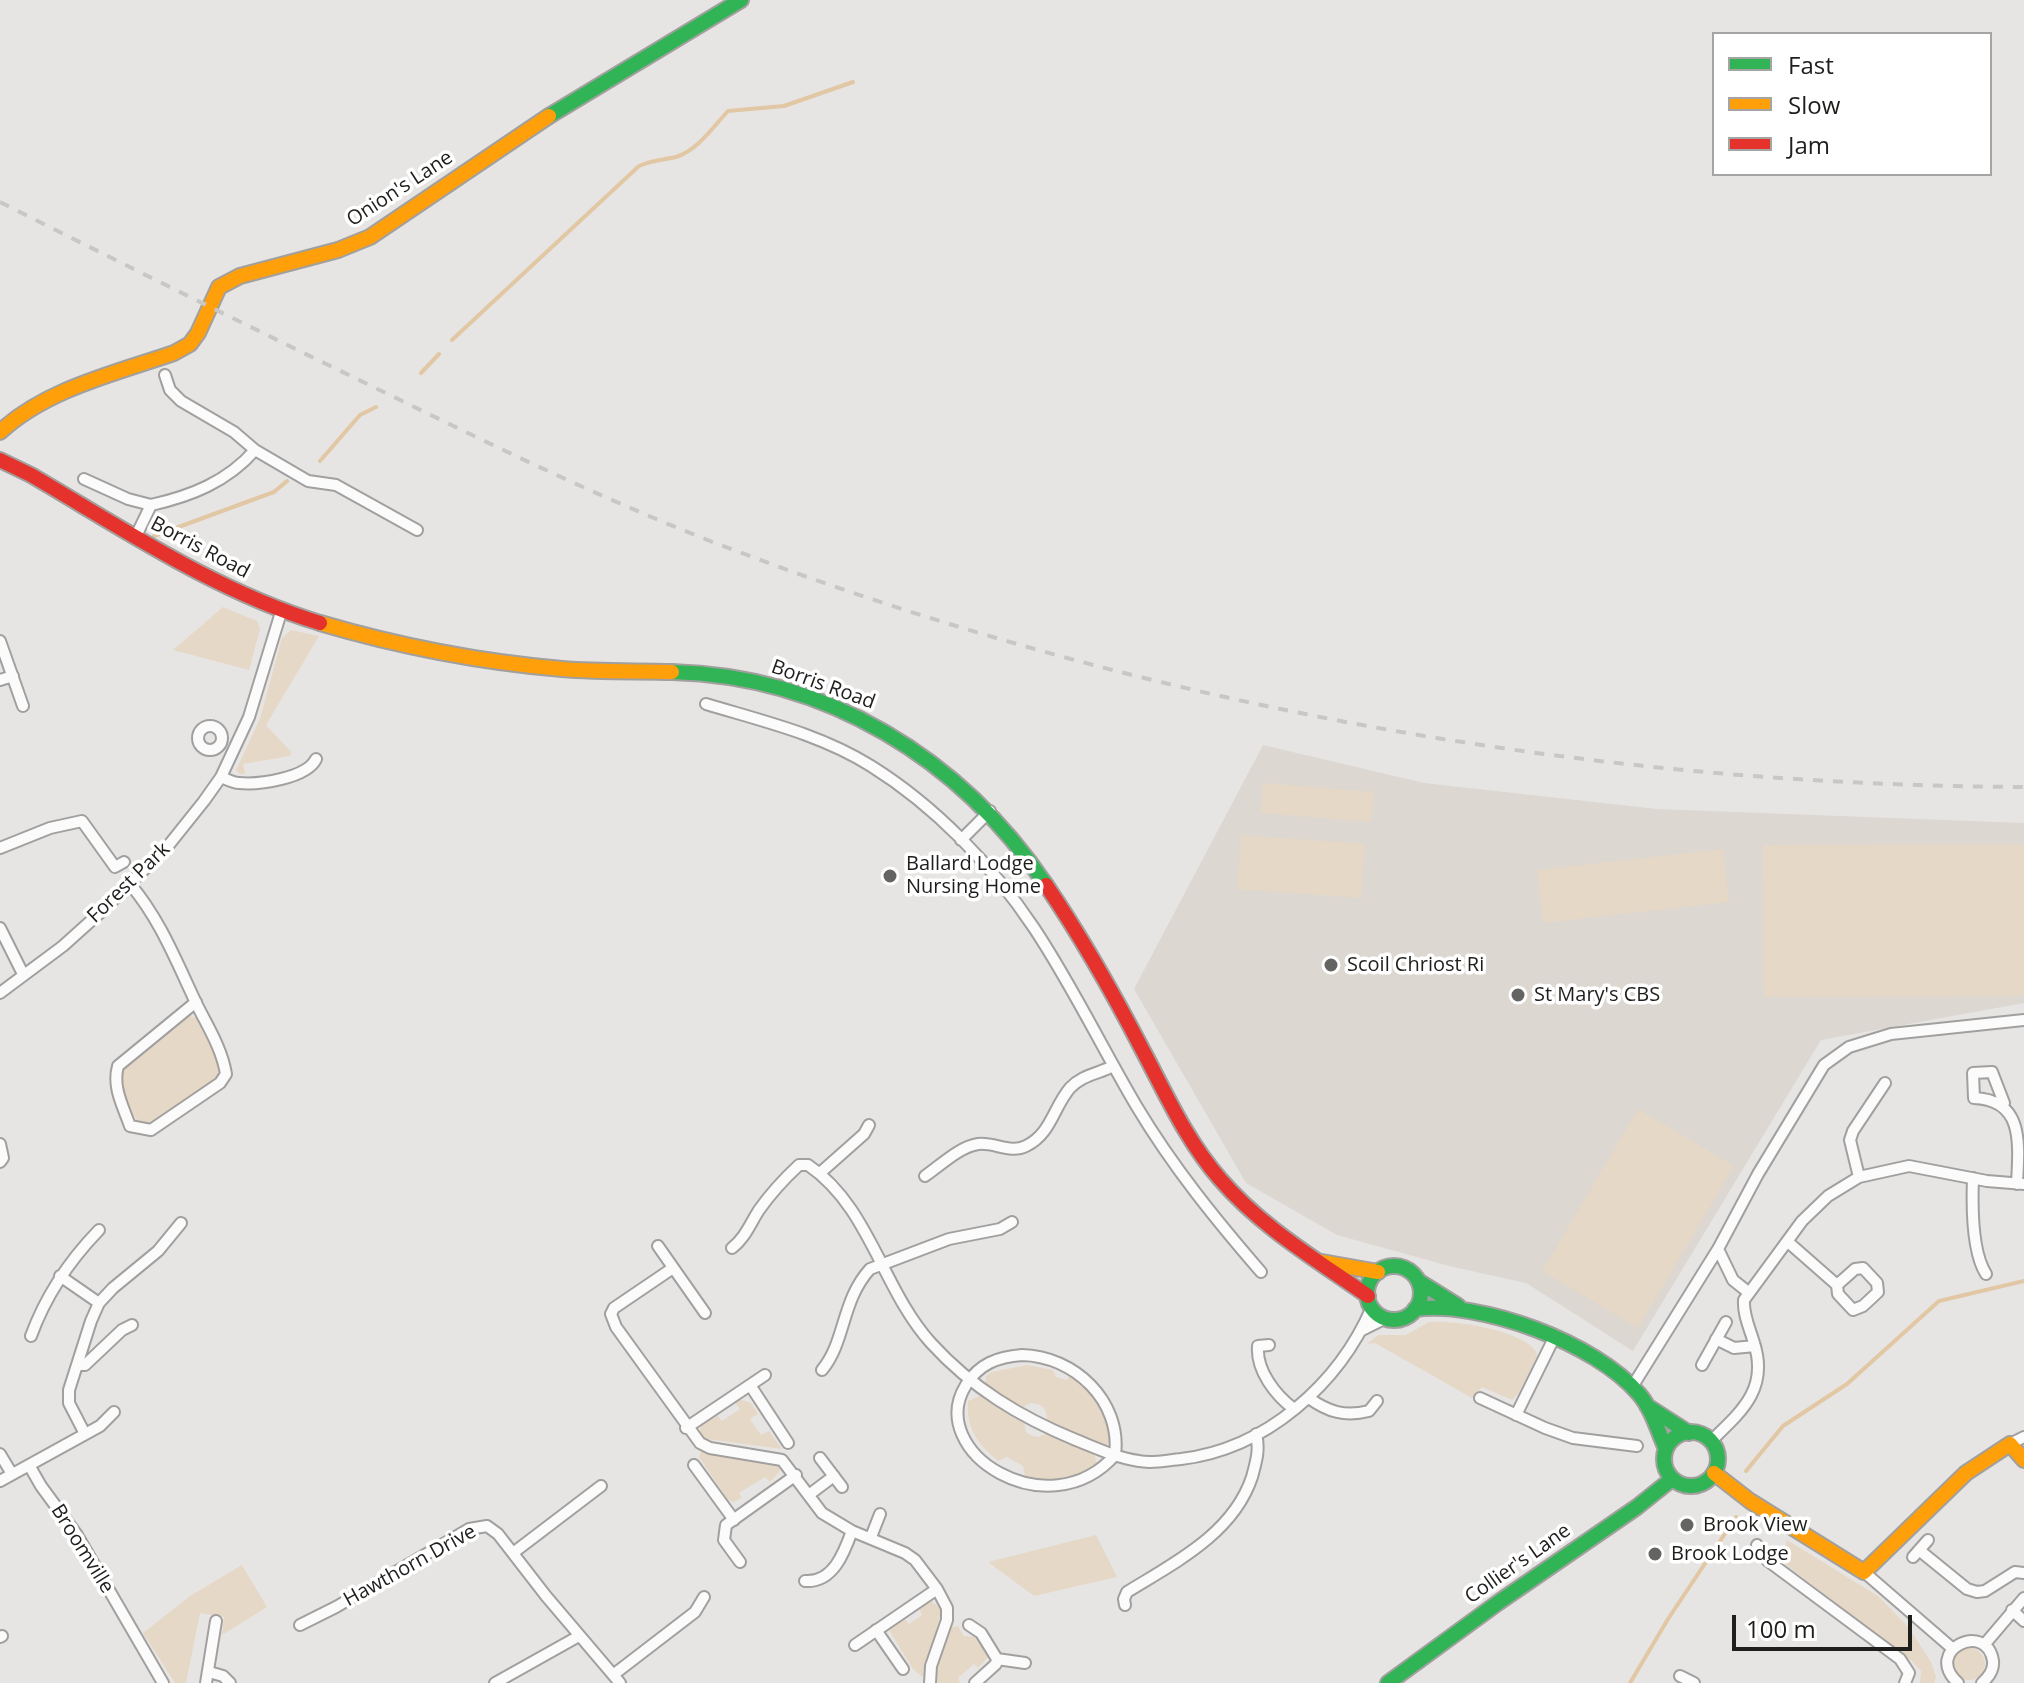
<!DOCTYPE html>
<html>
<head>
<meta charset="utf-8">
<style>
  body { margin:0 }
  #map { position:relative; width:2024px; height:1683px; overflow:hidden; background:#e7e5e3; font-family:"Open Sans",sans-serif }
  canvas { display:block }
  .legend { position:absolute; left:1712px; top:32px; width:280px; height:144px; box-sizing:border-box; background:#fff; border:2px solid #a5a5a4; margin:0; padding:10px 14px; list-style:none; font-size:24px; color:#1e1e1c }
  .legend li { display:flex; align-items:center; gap:16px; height:40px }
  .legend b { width:40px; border:2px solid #a5a5a4 }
  .scale { position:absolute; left:1732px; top:1615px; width:180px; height:36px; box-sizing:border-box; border:4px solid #1e1e1c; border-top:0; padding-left:10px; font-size:24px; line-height:28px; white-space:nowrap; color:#1e1e1c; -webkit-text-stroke:6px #fff; paint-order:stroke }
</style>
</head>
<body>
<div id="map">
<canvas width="2024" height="1683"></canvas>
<ul class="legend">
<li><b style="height:10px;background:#30b455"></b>Fast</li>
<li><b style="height:10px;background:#ff9f0a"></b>Slow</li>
<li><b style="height:10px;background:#e5322d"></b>Jam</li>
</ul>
<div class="scale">100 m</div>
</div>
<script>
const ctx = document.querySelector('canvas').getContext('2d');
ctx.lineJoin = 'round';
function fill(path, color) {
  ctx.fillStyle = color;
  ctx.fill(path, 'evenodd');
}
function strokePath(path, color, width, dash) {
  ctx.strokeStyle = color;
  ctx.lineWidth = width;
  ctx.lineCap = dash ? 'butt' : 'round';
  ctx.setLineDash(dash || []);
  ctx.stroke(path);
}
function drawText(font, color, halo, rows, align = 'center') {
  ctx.font = font + ' "Open Sans",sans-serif';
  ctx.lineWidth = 7;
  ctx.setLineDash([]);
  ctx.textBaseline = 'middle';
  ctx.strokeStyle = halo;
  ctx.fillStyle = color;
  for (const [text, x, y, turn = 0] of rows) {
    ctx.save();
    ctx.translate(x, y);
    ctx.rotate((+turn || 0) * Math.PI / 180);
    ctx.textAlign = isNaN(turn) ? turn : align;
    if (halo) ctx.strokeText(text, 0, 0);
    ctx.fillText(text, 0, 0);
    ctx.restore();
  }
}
fill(new Path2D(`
  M 1263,745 L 1424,783 L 1657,809 L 2024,823 L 2024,1003 L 1821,1040 L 1633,1351 L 1526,1283 L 1449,1266 L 1337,1235 L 1246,1183 L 1134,989 Z`), '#dcd7d1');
fill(new Path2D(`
  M 223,607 L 257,621 L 260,629 L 249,670 L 173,650 Z
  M 291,630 L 319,636 L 266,725 L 291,752 L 290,756 L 243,764 L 245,774 L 240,774 L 236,770 L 260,719 L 282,638 Z
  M 1263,783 L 1374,792 L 1371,822 L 1261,813 Z
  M 1241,835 L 1365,844 L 1361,898 L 1237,889 Z
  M 2024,844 L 2024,996 L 1764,997 L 1763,845 Z
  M 1723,849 L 1729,902 L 1543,923 L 1537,870 Z
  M 189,1016 L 199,1018 C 208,1037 227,1061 216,1081 L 152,1123 L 140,1123 C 128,1110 118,1087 124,1069 Z
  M 1638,1109 L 1734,1166 L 1638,1328 L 1542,1271 Z
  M 1429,1322 C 1454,1320 1524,1330 1537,1353 L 1536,1358 L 1519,1393 L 1512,1400 L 1482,1387 L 1472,1398 L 1375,1343 L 1367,1344 L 1378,1335 L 1406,1335 Z
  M 1027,1365 L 1053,1370 L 1056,1377 L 1066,1380 L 1071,1376 C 1093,1388 1105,1413 1114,1436 L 1106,1446 L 1047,1420 C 1047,1409 1043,1404 1031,1403 L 1023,1407 L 992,1390 L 985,1382 L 987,1375 L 992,1372 Z
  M 980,1396 L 992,1401 L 1024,1421 L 1026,1432 C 1034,1438 1039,1438 1047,1433 L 1094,1453 L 1098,1468 L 1055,1483 L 1025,1476 L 1023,1466 L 1007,1457 L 998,1461 C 978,1444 966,1429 968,1401 Z
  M 739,1399 L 751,1403 L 758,1414 L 750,1419 L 761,1435 L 769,1431 L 782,1449 L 706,1439 L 701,1435 L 700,1425 L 716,1414 L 722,1421 L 740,1409 L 734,1401 Z
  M 701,1451 L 771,1463 L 778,1465 L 780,1471 L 770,1482 L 765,1477 L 739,1493 L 742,1498 L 733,1502 L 728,1500 L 699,1457 Z
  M 1096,1535 L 1117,1577 L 1034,1596 L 988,1562 Z
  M 1787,1540 L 1878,1596 L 1909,1628 L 1931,1662 L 1936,1677 L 1934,1683 L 1920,1683 L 1921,1671 L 1913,1662 L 1785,1564 L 1783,1555 Z
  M 242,1565 L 267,1607 L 222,1635 L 224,1617 L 200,1613 L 186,1683 L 175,1683 L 143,1633 L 190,1596 Z
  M 931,1601 L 941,1609 L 940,1616 L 924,1678 L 913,1669 L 889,1630 L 904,1618 L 909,1624 L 922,1615 L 919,1608 Z
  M 958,1626 L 964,1636 L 977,1637 L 987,1651 L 988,1657 L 978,1668 L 974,1664 L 958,1678 L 960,1683 L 938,1683 C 934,1663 946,1645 952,1627 Z
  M1953 1664a16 16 0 1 1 32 0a16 16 0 1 1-32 0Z`), '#e5d8c7');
strokePath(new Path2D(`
  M 452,340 L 639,166 C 652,160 663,160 676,157 C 698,150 713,127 728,111 L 784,106 L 853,82
  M 421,373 L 439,354
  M 320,461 L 360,415 L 376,407
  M 154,536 L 274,492 L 287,481
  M 1746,1471 L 1783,1426 L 1847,1384 L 1939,1301 L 2024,1281
  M 1630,1683 L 1668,1619 L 1736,1517`), '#e1c7a4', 4);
const street = new Path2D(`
  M 165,375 L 170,390 L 181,401 L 234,432 L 255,450 L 308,481 L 336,485 L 417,530
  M 84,479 L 128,499 L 151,505
  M 136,536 L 151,505 C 191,496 227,482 255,450
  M 0,641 L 23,706
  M 0,680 L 13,676
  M 706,704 C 762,721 820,734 871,766 C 935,806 992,865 1034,928 C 1072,985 1102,1048 1137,1107 C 1173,1167 1216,1220 1261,1272
  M198 738a12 12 0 1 1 24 0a12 12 0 1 1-24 0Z
  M 221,777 C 226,779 233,783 239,783 C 259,785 307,778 316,759
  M 961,840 L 990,811
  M 0,848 L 50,828 L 82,821 L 115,867 L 124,862
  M 130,884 C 160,919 177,963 197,1005 C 208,1027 222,1049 226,1074 L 220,1083 L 151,1130 L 130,1126 C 123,1106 112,1087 118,1066 L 196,1002
  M 0,928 L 23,974
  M 0,993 L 63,946 L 103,910 L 168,846 L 204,801 L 221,777 L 249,717 L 282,609
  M 2004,1103 L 1992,1072 L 1973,1073 L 1974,1098 C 2024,1100 2019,1143 2017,1184
  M 0,1144 L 3,1158 L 0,1162
  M 820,1173 L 864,1134 L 869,1125
  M 925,1176 C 941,1165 959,1147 978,1144 C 995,1142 1010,1154 1026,1146 C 1051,1134 1053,1108 1070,1088 C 1082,1075 1098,1074 1113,1066
  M 1859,1177 L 1850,1140 L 1853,1131 L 1885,1083
  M 1973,1178 C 1972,1204 1972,1252 1986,1274
  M 1788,1242 L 1837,1285 L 1838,1294 L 1853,1310 L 1863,1306 L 1878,1292 L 1877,1283 L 1863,1268 L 1855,1269 L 1837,1285
  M 658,1246 L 705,1313
  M 732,1248 C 745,1238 750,1224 759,1210 C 771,1193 784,1179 799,1165 L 808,1165 C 870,1207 882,1289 931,1343 C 972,1388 1020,1417 1076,1440 C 1096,1448 1117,1458 1139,1461 C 1152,1464 1168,1460 1181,1459 C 1266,1449 1339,1384 1372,1307
  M 1718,1249 L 1733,1280 L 1748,1292
  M 673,1268 L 614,1308 L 611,1314 L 616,1327 L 700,1443 L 710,1448 L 782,1460 L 822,1513 L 852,1531 L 905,1553 L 915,1560 L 937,1589 L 947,1608 L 947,1620 L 931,1666 L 930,1683
  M 60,1276 L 99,1303
  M 1362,1330 L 1386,1318
  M 31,1336 C 46,1295 68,1262 99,1230
  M 1716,1339 L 1734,1348 L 1755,1346
  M 1269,1345 L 1258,1346 C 1256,1370 1275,1395 1294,1409
  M 1022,1355 C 1074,1356 1122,1401 1115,1455 C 1049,1530 924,1452 966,1385 C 979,1364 997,1357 1022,1355 Z
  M 77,1365 L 85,1365 L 122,1330 L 132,1325
  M 1702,1365 L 1726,1322
  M 822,1370 C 846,1341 841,1301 870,1269 L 949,1239 L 1000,1229 L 1012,1222
  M 750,1385 L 788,1443
  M 1632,1387 L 1718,1249 L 1758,1174 L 1824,1065 L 1849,1047 L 1891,1034 L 2024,1020
  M 1309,1398 C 1328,1412 1345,1417 1369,1411 L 1377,1401
  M 1480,1398 L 1545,1428 L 1573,1438 L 1637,1446
  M 1516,1415 L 1554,1338
  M 686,1428 L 765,1375
  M 85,1434 L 69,1403 L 69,1390 L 91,1321 L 99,1303 L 113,1288 L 158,1251 L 181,1223
  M 1711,1441 C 1741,1412 1769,1389 1754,1343 C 1750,1329 1743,1315 1744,1300 L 1802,1221 L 1828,1196 L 1859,1177 L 1909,1166 L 1987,1181 L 2024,1184
  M 2010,1444 L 2024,1437
  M 0,1454 L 12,1474
  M 820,1458 L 842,1487
  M 29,1465 L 41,1486 L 77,1535 L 163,1683
  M 694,1465 L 734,1520
  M 0,1481 L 100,1426 L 114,1412
  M 810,1494 L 834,1476
  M 871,1537 L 880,1514
  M 1757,1545 L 1768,1561 L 1900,1659 L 1909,1673 L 1905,1683
  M 1919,1550 L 1967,1589 L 1977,1592 L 1985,1591 L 2015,1572 L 2024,1573
  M 513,1553 L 601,1486
  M 1913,1557 L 1928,1540
  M 740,1562 L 724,1540 L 726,1525 L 796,1475
  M 1864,1572 L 1953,1649
  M 805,1581 C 833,1583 844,1553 852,1531
  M 1125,1605 L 1124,1599 L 1127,1592 C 1174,1563 1233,1534 1252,1477 C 1256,1462 1260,1450 1256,1434
  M 2012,1610 L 2024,1621
  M 300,1625 L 336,1607 L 469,1529 L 487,1526 L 498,1534 L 546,1596 L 620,1683
  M 969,1625 L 981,1633 L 997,1659 L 996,1664 L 975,1683
  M 876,1630 L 903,1669
  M 0,1637 L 2,1636
  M 855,1645 L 937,1589
  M 1984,1645 L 2024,1598
  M 997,1659 L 1025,1663
  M 209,1672 L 223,1676 L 230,1683
  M 613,1675 L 695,1612 L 704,1597
  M 1680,1676 L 1694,1683
  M 206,1683 L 216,1621
  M 495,1683 L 579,1636
  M 1958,1683 C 1922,1650 1987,1620 1993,1661 C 1994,1670 1989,1677 1982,1683`);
const fast = new Path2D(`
  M 549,116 L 741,0
  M 672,672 C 827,676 961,759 1046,885
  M1367 1293a27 27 0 1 1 54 0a27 27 0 1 1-54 0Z
  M 1418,1281 L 1458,1306
  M 1415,1309 C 1480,1300 1596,1343 1639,1394 C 1652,1409 1658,1431 1666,1449
  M 1647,1406 L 1689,1433
  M1664 1459a27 27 0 1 1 54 0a27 27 0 1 1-54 0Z
  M 1388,1683 L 1499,1602 L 1637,1507 L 1672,1479`);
const slow = new Path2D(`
  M 0,432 C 46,389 116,373 174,353 L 190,344 L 198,333 L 219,287 L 240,276 L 338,250 L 370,237 L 549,116
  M 320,623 C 398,646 480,662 562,669 C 599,672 635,671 672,672
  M 1322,1262 L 1378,1272
  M 1714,1473 L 1750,1501 L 1864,1572 L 1966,1473 L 2010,1444 L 2024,1460`);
const jam = new Path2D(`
  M 0,460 L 31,475 C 125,530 215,591 320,623
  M 1046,885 C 1082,938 1113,993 1142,1049 C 1166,1094 1186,1140 1220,1179 C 1261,1227 1317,1260 1368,1296`);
strokePath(street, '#a2a09f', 14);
strokePath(fast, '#a2a09f', 18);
strokePath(slow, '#a2a09f', 18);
strokePath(jam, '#a2a09f', 18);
strokePath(street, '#fbfbfb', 10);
strokePath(fast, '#30b455', 14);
strokePath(slow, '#ff9f0a', 14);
strokePath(jam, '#e5322d', 14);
strokePath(new Path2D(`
  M 0,202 C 131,268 262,333 394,397 C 496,447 599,497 705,539 C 1124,702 1575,785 2024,787`), '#c8c7c6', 4, [10, 10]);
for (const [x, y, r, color] of [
  [890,876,8,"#646462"],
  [1331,965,8,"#646462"],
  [1518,995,8,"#646462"],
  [1687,1525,8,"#646462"],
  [1655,1554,8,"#646462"]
]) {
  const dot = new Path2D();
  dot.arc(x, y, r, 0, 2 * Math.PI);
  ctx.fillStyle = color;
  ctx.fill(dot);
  strokePath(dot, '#fff', 3);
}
drawText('20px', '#1e1e1c', '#fff', [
  ["Onion's Lane",400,189,-33],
  ["Borris Road",200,548,28],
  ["Borris Road",823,685,20],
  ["Forest Park",129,883,-44],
  ["Broomville",82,1549,58],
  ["Collier's Lane",1518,1564,-35],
  ["Hawthorn Drive",410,1566,-29]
]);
drawText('20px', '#1e1e1c', '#fff', [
  ["Ballard Lodge",906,864],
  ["Nursing Home",906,887],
  ["Scoil Chriost Ri",1347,965],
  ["St Mary's CBS",1534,995],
  ["Brook View",1703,1525],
  ["Brook Lodge",1671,1554]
], 'left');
</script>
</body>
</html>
